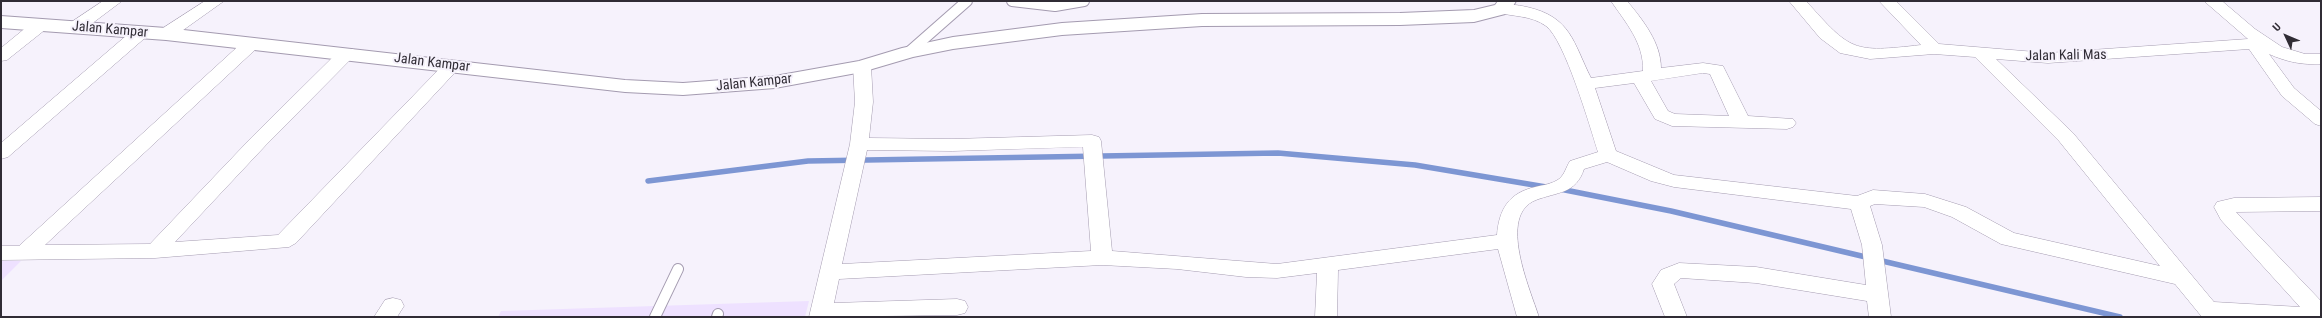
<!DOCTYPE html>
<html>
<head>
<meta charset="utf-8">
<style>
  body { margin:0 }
  #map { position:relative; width:2322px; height:318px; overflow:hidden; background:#f6f2fc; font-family:"Roboto Condensed",sans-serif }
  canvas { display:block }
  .frame { position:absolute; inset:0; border:2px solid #302c35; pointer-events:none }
  .north { position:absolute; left:2266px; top:16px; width:40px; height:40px; -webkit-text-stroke:3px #f6f2fc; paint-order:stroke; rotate:314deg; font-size:11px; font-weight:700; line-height:16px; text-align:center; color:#302c35 }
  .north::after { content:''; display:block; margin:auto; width:14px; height:18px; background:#302c35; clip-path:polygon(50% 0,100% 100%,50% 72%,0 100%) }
</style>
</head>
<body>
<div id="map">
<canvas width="2322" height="318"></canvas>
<div class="frame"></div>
<div class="north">U</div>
</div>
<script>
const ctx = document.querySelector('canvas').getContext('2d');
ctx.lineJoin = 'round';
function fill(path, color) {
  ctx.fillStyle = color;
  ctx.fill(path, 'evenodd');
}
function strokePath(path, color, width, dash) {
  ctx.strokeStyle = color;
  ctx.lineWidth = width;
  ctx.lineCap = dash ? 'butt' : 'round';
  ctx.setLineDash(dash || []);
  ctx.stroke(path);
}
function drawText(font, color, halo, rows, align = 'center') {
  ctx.font = font + ' "Roboto Condensed",sans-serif';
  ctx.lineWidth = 4;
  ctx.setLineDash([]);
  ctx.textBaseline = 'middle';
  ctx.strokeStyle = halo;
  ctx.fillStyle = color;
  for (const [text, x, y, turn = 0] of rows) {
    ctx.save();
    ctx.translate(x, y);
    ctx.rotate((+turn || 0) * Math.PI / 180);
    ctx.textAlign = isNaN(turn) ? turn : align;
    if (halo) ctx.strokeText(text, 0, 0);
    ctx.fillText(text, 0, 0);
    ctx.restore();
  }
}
fill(new Path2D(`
  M 1,261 L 21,261 L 1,281 Z
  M 809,301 L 805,317 L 498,317 L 501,311 Z`), '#eee1ff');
strokePath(new Path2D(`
  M 648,181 L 808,161 L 1278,153 L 1415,165 L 1546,187
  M 1560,189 L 1671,211 L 1870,258
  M 1878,260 L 2120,317`), '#7d96d3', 5.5);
const service = new Path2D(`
  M 1012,1 L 1055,6 L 1084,1
  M 909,52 L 967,1
  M 655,317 L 678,269
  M 717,317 L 718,314`);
const minor = new Path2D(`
  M 103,1 L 122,1 L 82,31 L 70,31 L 68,27 L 70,23 Z
  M 205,1 L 224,1 L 172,38 L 160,38 L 158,34 L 160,30 Z
  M 1611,1 L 1627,1 C 1643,20 1661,43 1661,68 L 1703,63 L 1723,66 L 1748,116 L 1793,119 L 1796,123 L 1793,127 L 1787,129 L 1672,126 L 1655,119 L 1634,83 L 1595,88 L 1616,151 L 1674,175 L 1857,196 L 1873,190 L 1925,194 L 1966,207 L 2014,233 L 2160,266 L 2059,141 L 1975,57 L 1934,54 L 1870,59 L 1840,53 L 1820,38 L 1789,1 L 1806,1 C 1851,51 1852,53 1921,45 L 1879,1 L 1896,1 L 1939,44 L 2048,53 L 2248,39 L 2204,1 L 2222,1 L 2255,29 L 2282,47 L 2305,54 L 2321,54 L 2321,64 C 2302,65 2287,62 2269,54 L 2294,88 L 2321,111 L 2321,126 L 2315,124 L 2282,96 L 2249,49 L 2048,63 L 1996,59 L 2073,133 L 2214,302 L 2300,307 L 2221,220 L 2214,207 L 2217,202 L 2234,198 L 2321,197 L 2321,211 L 2236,212 L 2320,300 L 2321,317 L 2202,317 L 2175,284 L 2001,244 L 1952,217 L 1924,207 L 1875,204 L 1870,206 L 1882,245 L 1891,317 L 1869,317 L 1867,301 L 1756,283 L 1681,278 L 1674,284 L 1687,317 L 1665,317 L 1652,284 L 1661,270 L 1679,263 L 1756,267 L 1866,285 L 1862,245 L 1851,209 L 1674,187 L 1651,181 L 1607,162 L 1584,169 C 1576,194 1557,192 1536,200 C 1497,215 1530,289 1539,317 L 1517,317 L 1498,249 L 1338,270 L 1337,317 L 1315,317 L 1317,273 L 1277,278 L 1246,277 L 1177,269 L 1102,265 L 839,279 L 834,303 L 957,299 L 965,301 L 968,307 L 965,313 L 957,315 L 809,317 L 850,144 L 855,102 L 853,66 L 856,62 L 868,62 L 871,66 L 873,102 L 869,138 L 952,139 L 1092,135 L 1099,137 L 1101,141 L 1112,251 L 1277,264 L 1497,235 C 1499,209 1509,193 1535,187 C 1543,185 1552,184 1559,179 C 1565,174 1566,167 1570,161 L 1598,152 C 1590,127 1565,40 1546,26 C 1531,15 1513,17 1496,12 L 1494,9 L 1496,6 C 1506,3 1517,5 1527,7 C 1571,17 1573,42 1591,78 L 1643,71 C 1644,43 1626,23 1611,1 ZM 1703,73 L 1710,74 L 1729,116 L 1675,114 L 1668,111 L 1651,81 ZM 1083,147 L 1091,251 L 842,264 L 867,150 L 952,151 Z
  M 40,20 L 46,21 L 48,25 L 46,29 L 7,60 L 1,61 L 1,48 L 34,21 Z
  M 140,28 L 146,29 L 148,33 L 146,37 L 8,157 L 1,159 L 1,143 L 134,29 Z
  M 251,39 L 257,40 L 259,44 L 257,48 L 45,245 L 150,244 L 252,137 L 341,49 L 353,49 L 356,53 L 353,57 L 266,145 L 175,242 L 278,235 L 446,62 L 458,62 L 461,66 L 296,243 L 289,247 L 155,258 L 1,260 L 1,246 L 19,246 L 245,40 Z
  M 393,298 L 401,300 L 404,306 L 397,317 L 374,317 L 385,300 Z`);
const tertiary = new Path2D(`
  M 1498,1 L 1516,1 L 1509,13 L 1474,22 L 1400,25 L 1202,26 L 1062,35 L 953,49 L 913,57 L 862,72 L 775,88 L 683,95 L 625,92 L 166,40 L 1,28 L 1,16 L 166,28 L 625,80 L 683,83 L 775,76 L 859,61 L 902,48 L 953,37 L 1062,23 L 1202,14 L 1400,13 L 1474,10 L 1495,5 Z`);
strokePath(service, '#a49bb0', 12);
strokePath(minor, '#a49bb0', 1);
strokePath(tertiary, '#a49bb0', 2);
strokePath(service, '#fff', 10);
fill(minor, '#fff');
fill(tertiary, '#fff');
drawText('14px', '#302c35', '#f6f2fc', [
  ["Jalan Kampar",110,30,5],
  ["Jalan Kali Mas",2066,56,-1],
  ["Jalan Kampar",432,63,7],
  ["Jalan Kampar",754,83,-6]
]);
</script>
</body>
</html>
